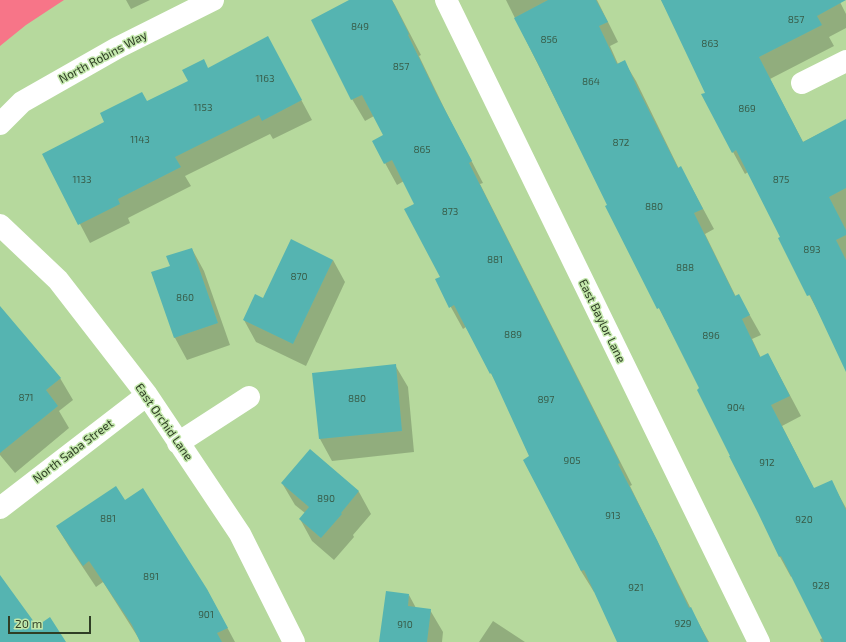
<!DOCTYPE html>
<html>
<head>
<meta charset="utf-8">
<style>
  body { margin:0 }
  #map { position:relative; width:846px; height:642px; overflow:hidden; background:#b6d99d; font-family:"Exo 2",sans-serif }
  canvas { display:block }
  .scale { position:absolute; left:8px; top:616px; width:83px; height:18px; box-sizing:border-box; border:2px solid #2f3e25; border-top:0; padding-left:5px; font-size:12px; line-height:14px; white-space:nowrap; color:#2f3e25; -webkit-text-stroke:3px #c2e7aa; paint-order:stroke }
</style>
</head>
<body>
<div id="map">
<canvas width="846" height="642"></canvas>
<div class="scale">20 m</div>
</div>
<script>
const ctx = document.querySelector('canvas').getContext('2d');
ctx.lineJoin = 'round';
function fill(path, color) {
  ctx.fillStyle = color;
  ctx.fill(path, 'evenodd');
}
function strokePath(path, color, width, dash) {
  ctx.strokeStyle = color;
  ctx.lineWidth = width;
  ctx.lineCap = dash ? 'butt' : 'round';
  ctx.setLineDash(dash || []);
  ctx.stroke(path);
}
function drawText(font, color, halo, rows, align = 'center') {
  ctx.font = font + ' "Exo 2",sans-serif';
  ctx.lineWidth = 3;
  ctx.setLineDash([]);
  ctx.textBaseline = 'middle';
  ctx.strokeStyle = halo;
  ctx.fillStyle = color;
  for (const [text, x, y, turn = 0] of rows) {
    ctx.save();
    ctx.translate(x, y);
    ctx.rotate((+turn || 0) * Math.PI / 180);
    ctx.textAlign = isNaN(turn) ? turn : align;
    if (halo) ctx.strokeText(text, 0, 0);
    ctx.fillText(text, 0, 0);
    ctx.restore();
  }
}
fill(new Path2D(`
  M 0,0 L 64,0 L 26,25 L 0,46 Z`), '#f77588');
fill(new Path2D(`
  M 126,0 L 150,0 L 131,9 Z
  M 352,0 L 392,0 L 395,5 L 421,55 L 419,56 L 447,114 L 483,183 L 480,184 L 632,485 L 630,486 L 693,613 L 709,642 L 618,642 L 595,591 L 594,592 L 581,571 L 500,390 L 466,327 L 463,329 L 436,280 L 441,277 L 416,204 L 404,181 L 397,185 L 385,163 L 384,136 L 374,116 L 365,121 L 352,99 Z
  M 506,0 L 597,0 L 618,42 L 610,46 L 618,64 L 624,61 L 636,81 L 679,169 L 692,188 L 714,229 L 705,234 L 736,297 L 739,296 L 761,335 L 752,339 L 761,358 L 768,354 L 801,416 L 782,426 L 814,489 L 831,481 L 846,508 L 846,642 L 821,642 L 820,639 L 823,638 L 792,576 L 791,577 L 780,557 L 701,389 L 606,206 L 608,205 Z
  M 661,0 L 839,0 L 846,14 L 846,28 L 829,37 L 834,46 L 770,79 L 803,142 L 846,120 L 846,369 L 821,317 L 779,238 L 781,237 L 748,172 L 745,174 L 733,152 L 674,24 Z
  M 268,38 L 312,120 L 273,139 L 270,134 L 185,176 L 191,186 L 128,218 L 130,223 L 90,243 L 43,154 L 189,82 Z
  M 192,249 L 204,271 L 230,345 L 187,360 L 175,338 L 152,273 L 171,267 Z
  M 333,260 L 345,282 L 306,366 L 256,342 L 244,320 L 264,299 Z
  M 0,308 L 60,378 L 73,400 L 59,411 L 69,428 L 15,473 L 0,455 Z
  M 395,365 L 408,387 L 414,452 L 332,461 L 320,439 L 313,374 Z
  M 310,450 L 359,492 L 371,514 L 353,535 L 354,537 L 334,560 L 312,541 L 300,519 L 305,513 L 295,505 L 282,483 Z
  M 125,502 L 207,590 L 235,642 L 141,642 L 103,582 L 96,587 L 70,548 L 57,527 Z
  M 409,595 L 416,608 L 430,610 L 443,632 L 442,642 L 380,642 Z
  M 493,621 L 525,642 L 479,642 Z`), '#0003');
fill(new Path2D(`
  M 349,0 L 392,0 L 409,34 L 408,35 L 435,91 L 472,161 L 469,163 L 620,463 L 618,464 L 657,540 L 689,608 L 691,607 L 708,642 L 617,642 L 584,570 L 581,571 L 523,460 L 529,456 L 491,373 L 490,374 L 454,305 L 449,308 L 435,279 L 440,277 L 404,209 L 414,204 L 392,160 L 384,164 L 372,141 L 383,135 L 362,95 L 351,100 L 311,20 Z
  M 548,0 L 596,0 L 608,22 L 599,26 L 617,64 L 625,60 L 637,87 L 678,168 L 681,166 L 703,209 L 694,213 L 735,296 L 739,294 L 750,315 L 742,319 L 760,357 L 768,353 L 790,396 L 771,405 L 814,488 L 832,480 L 846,510 L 846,642 L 824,642 L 781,556 L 779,557 L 758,513 L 729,456 L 730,456 L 697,390 L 699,388 L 659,308 L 657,309 L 605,206 L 607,205 L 538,64 L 514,18 Z
  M 661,0 L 846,0 L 817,16 L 822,25 L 759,57 L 803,142 L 846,119 L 846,188 L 829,197 L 846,230 L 846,235 L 836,240 L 846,260 L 846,372 L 810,295 L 807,296 L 778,238 L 780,237 L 736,150 L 732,153 L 701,94 L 705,93 Z
  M 268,36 L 302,100 L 262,121 L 259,115 L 175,157 L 181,167 L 118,199 L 120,204 L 78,225 L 42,154 L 104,122 L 100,113 L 142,92 L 147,101 L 188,81 L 182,70 L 204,59 L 208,68 Z
  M 291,239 L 333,260 L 293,344 L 243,320 L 255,294 L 263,298 Z
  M 192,248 L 218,323 L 174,338 L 151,272 L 170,266 L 166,256 Z
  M 0,306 L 61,378 L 46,390 L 58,406 L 0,453 Z
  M 396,364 L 402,431 L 319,439 L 312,373 Z
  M 310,449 L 359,491 L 341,513 L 342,514 L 321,538 L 299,519 L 309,507 L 281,483 Z
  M 116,486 L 125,500 L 143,488 L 207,589 L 228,628 L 217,633 L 222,642 L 140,642 L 132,625 L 89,561 L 83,566 L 56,526 Z
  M 0,575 L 37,626 L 50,617 L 66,642 L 0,642 Z
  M 386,591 L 409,594 L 408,606 L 431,609 L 427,642 L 379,642 Z`), '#55b4b1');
strokePath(new Path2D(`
  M 446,0 L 759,642
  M 802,83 L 846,61
  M 0,124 L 22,102 L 117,48 L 213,0
  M 0,225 L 58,280 L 147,395 L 240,534 L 294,642
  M 178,443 L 249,397
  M 0,508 L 147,395`), '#fff', 22);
drawText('10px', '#385c48', null, [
  ["857",796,20],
  ["849",360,27],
  ["856",549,40],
  ["863",710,44],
  ["857",401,67],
  ["1163",265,79],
  ["864",591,82],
  ["1153",203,108],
  ["869",747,109],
  ["1143",140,140],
  ["872",621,143],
  ["865",422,150],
  ["1133",82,180],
  ["875",781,180],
  ["880",654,207],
  ["873",450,212],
  ["893",812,250],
  ["881",495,260],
  ["888",685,268],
  ["870",299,277],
  ["860",185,298],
  ["889",513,335],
  ["896",711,336],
  ["871",26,398],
  ["880",357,399],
  ["897",546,400],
  ["904",736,408],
  ["905",572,461],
  ["912",767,463],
  ["890",326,499],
  ["913",613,516],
  ["881",108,519],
  ["920",804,520],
  ["891",151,577],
  ["928",821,586],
  ["921",636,588],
  ["901",206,615],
  ["929",683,624],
  ["910",405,625]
]);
drawText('12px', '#2f3e25', '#c2e7aa', [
  ["North Robins Way",103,57,-28],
  ["East Baylor Lane",602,321,64],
  ["East Orchid Lane",164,422,55],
  ["North Saba Street",73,451,-37]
]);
</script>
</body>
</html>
